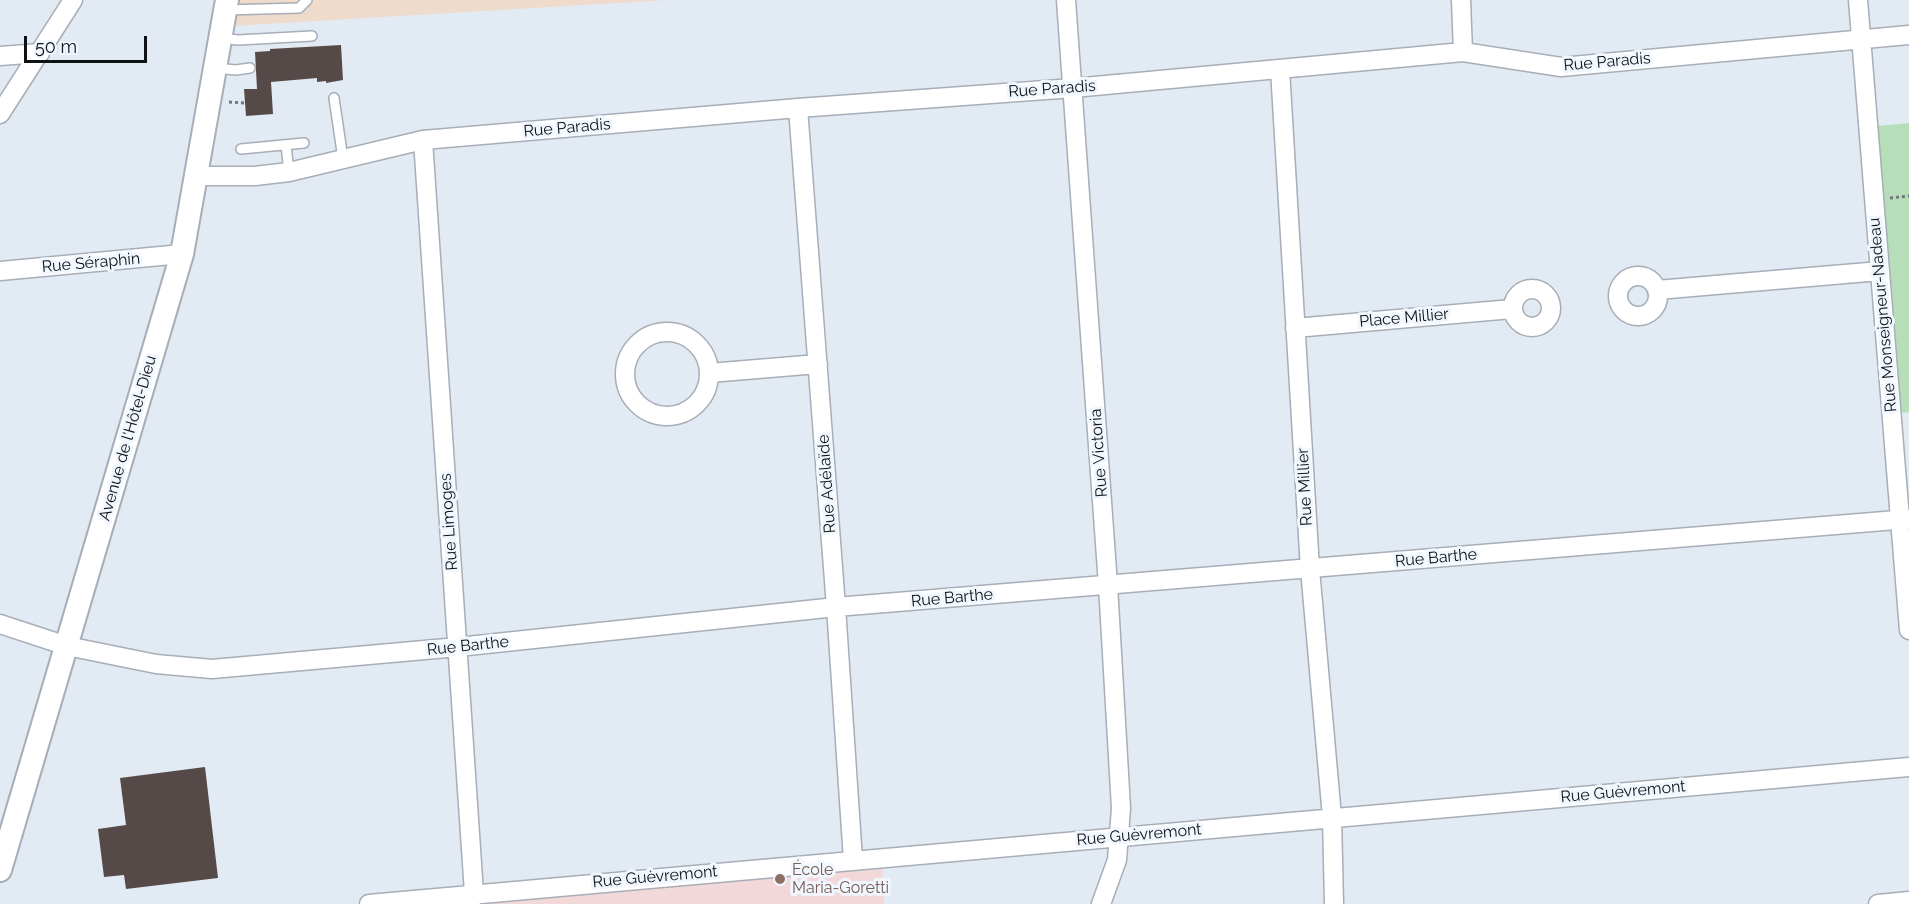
<!DOCTYPE html>
<html>
<head>
<meta charset="utf-8">
<style>
  body { margin:0 }
  #map { position:relative; width:1909px; height:904px; overflow:hidden; background:#e2eaf4; font-family:Raleway,sans-serif }
  canvas { display:block }
  .scale { position:absolute; left:24px; top:36px; width:123px; height:27px; box-sizing:border-box; border:3px solid #0f1215; border-top:0; padding-left:8px; font-size:18px; line-height:21px; white-space:nowrap; color:#0f1215; -webkit-text-stroke:4px #f1f7ff; paint-order:stroke }
</style>
</head>
<body>
<div id="map">
<canvas width="1909" height="904"></canvas>
<div class="scale">50 m</div>
</div>
<script>
const ctx = document.querySelector('canvas').getContext('2d');
ctx.lineJoin = 'round';
function fill(path, color) {
  ctx.fillStyle = color;
  ctx.fill(path, 'evenodd');
}
function strokePath(path, color, width, dash) {
  ctx.strokeStyle = color;
  ctx.lineWidth = width;
  ctx.lineCap = dash ? 'butt' : 'round';
  ctx.setLineDash(dash || []);
  ctx.stroke(path);
}
function drawText(font, color, halo, rows, align = 'center') {
  ctx.font = font + ' Raleway,sans-serif';
  ctx.lineWidth = 6;
  ctx.setLineDash([]);
  ctx.textBaseline = 'middle';
  ctx.strokeStyle = halo;
  ctx.fillStyle = color;
  for (const [text, x, y, turn = 0] of rows) {
    ctx.save();
    ctx.translate(x, y);
    ctx.rotate((+turn || 0) * Math.PI / 180);
    ctx.textAlign = isNaN(turn) ? turn : align;
    if (halo) ctx.strokeText(text, 0, 0);
    ctx.fillText(text, 0, 0);
    ctx.restore();
  }
}
fill(new Path2D(`
  M 882,860 L 884,904 L 471,904 Z`), '#f2d8d8');
fill(new Path2D(`
  M 237,0 L 667,0 L 232,26 Z`), '#eedbcc');
fill(new Path2D(`
  M 1909,123 L 1909,412 L 1891,414 L 1868,127 Z`), '#b5deb9');
fill(new Path2D(`
  M 341,45 L 343,80 L 326,83 L 326,81 L 317,82 L 317,78 L 271,82 L 273,114 L 246,116 L 244,89 L 257,89 L 255,52 L 270,51 L 270,49 Z
  M 205,767 L 218,878 L 126,889 L 124,875 L 104,877 L 98,829 L 126,825 L 120,778 Z`), '#564a49');
const service = new Path2D(`
  M 225,10 L 299,8 L 307,0
  M 222,38 L 238,40 L 312,36
  M 215,68 L 236,70 L 250,68
  M 334,98 L 343,159
  M 286,145 L 289,172
  M 241,149 L 304,143`);
const minor = new Path2D(`
  M 1066,0 L 1108,585 L 1121,808 L 1117,860 L 1101,904
  M 1461,0 L 1463,52
  M 1858,0 L 1909,630
  M 0,56 L 40,53
  M 1280,69 L 1310,569 L 1332,817 L 1334,904
  M 798,108 L 836,607 L 853,860
  M 0,114 L 73,0
  M 423,140 L 474,893 L 470,904
  M 197,176 L 255,176 L 289,172 L 423,140 L 798,108 L 1073,88 L 1463,52 L 1561,67 L 1909,35
  M 0,271 L 182,254
  M1618 296a20 20 0 1 1 40 0a20 20 0 1 1-40 0Z
  M1513 308a19 19 0 1 1 38 0a19 19 0 1 1-38 0Z
  M 1657,290 L 1880,271
  M 1295,328 L 1512,309
  M625 374a42 42 0 1 1 84 0a42 42 0 1 1-84 0Z
  M 709,373 L 818,364
  M 0,624 L 67,646 L 156,664 L 212,669 L 458,647 L 836,607 L 1909,519
  M 369,904 L 1909,767
  M 1878,904 L 1909,901`);
const tertiary = new Path2D(`
  M 0,870 L 182,254 L 227,0`);
strokePath(service, '#a7aeb8', 12);
strokePath(minor, '#a7aeb8', 21);
strokePath(tertiary, '#a7aeb8', 26);
strokePath(new Path2D(`
  M 229,102 L 245,103
  M 1890,198 L 1909,196`), '#72777d', 3, [3, 3]);
strokePath(service, '#fff', 9);
strokePath(minor, '#fff', 18);
strokePath(tertiary, '#fff', 22);
for (const [x, y, r, color] of [
  [780,879,6,"#8d6e63"]
]) {
  const dot = new Path2D();
  dot.arc(x, y, r, 0, 2 * Math.PI);
  ctx.fillStyle = color;
  ctx.fill(dot);
  strokePath(dot, '#f1f7ff', 2);
}
drawText('16px', '#0f1215', '#f1f7ff', [
  ["Rue Paradis",1607,62,-5],
  ["Rue Paradis",1052,89,-4],
  ["Rue Paradis",567,128,-5],
  ["Rue Séraphin",91,263,-5],
  ["Rue Monseigneur-Nadeau",1883,315,-95],
  ["Place Millier",1404,318,-5],
  ["Avenue de l'Hôtel-Dieu",128,438,-74],
  ["Rue Victoria",1099,453,-94],
  ["Rue Adélaïde",827,484,-94],
  ["Rue Millier",1305,487,-93],
  ["Rue Limoges",449,522,-94],
  ["Rue Barthe",1436,558,-5],
  ["Rue Barthe",952,598,-5],
  ["Rue Barthe",468,646,-6],
  ["Rue Guèvremont",1623,792,-5],
  ["Rue Guèvremont",1139,835,-5],
  ["Rue Guèvremont",655,877,-5]
]);
drawText('16px', '#785e54', '#f1f7ff', [
  ["École",792,870],
  ["Maria-Goretti",792,888]
], 'left');
</script>
</body>
</html>
